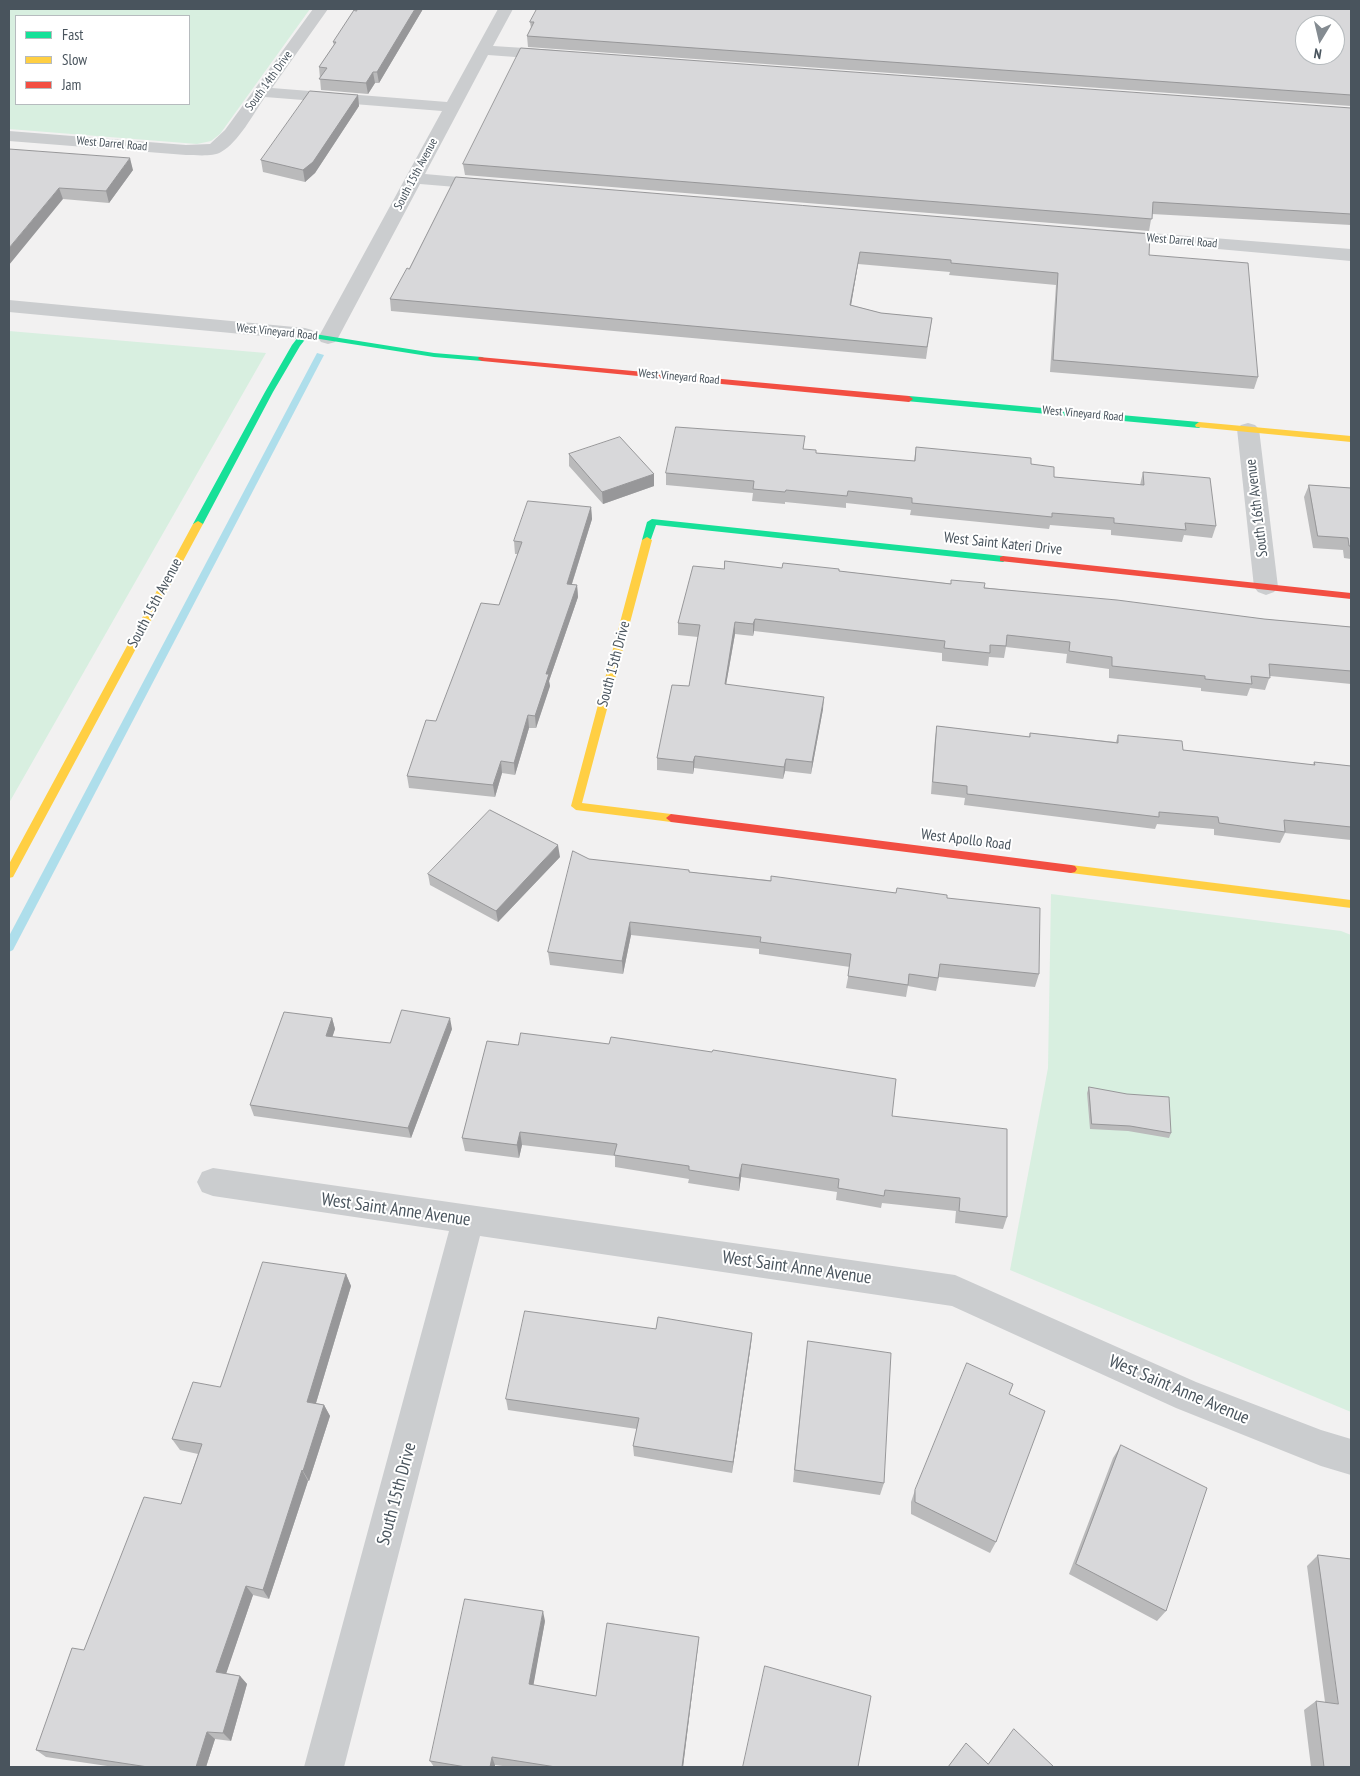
<!DOCTYPE html>
<html>
<head>
<meta charset="utf-8">
<style>
  body { margin:0 }
  #map { position:relative; width:1360px; height:1776px; overflow:hidden; background:#f2f1f1; font-family:"PT Sans Narrow",sans-serif }
  canvas { display:block }
  .frame { position:absolute; inset:0; border:10px solid #49545d; pointer-events:none }
  .legend { position:absolute; left:15px; top:15px; width:175px; height:90px; box-sizing:border-box; background:#fff; border:1px solid #b6bbbe; margin:0; padding:6px 9px; list-style:none; font-size:15px; color:#49545d }
  .legend li { display:flex; align-items:center; gap:10px; height:25px }
  .legend b { width:25px; border:1px solid #b6bbbe }
  .north { position:absolute; left:1295px; top:15px; width:50px; height:50px; box-sizing:border-box; background:#fff; border:1px solid #b6bbbe; border-radius:50%; rotate:189deg; font-size:14px; font-weight:700; line-height:20px; text-align:center; color:#49545d }
  .north::after { content:''; display:block; margin:auto; width:18px; height:22px; background:#848b91; clip-path:polygon(50% 0,100% 100%,50% 72%,0 100%) }
</style>
</head>
<body>
<div id="map">
<canvas width="1360" height="1776"></canvas>
<div class="frame"></div>
<ul class="legend">
<li><b style="height:6px;background:#16e098"></b>Fast</li>
<li><b style="height:6px;background:#ffcf43"></b>Slow</li>
<li><b style="height:6px;background:#f24e42"></b>Jam</li>
</ul>
<div class="north">N</div>
</div>
<script>
const ctx = document.querySelector('canvas').getContext('2d');
ctx.lineJoin = 'round';
function fill(path, color) {
  ctx.fillStyle = color;
  ctx.fill(path, 'evenodd');
}
function strokePath(path, color, width, dash) {
  ctx.strokeStyle = color;
  ctx.lineWidth = width;
  ctx.lineCap = dash ? 'butt' : 'round';
  ctx.setLineDash(dash || []);
  ctx.stroke(path);
}
function drawText(font, color, halo, rows, align = 'center') {
  ctx.font = font + ' "PT Sans Narrow",sans-serif';
  ctx.lineWidth = 4;
  ctx.setLineDash([]);
  ctx.textBaseline = 'middle';
  ctx.strokeStyle = halo;
  ctx.fillStyle = color;
  for (const [text, x, y, turn = 0] of rows) {
    ctx.save();
    ctx.translate(x, y);
    ctx.rotate((+turn || 0) * Math.PI / 180);
    ctx.textAlign = isNaN(turn) ? turn : align;
    if (halo) ctx.strokeText(text, 0, 0);
    ctx.fillText(text, 0, 0);
    ctx.restore();
  }
}
fill(new Path2D(`
  M 9,9 L 310,9 L 220,134 L 211,141 L 197,144 L 9,129 ZM 16,16 L 189,16 L 189,104 L 16,104 Z
  M 9,331 L 266,353 L 9,803 Z
  M 1051,894 L 1341,931 L 1351,935 L 1351,1412 L 1010,1270 L 1048,1068 Z`), '#d8efe0');
fill(new Path2D(`
  M 317,353 L 324,355 L 13,950 L 9,952 L 9,936 Z`), '#aedeeb');
fill(new Path2D(`
  M 313,9 L 328,9 L 272,88 L 447,102 L 498,9 L 513,9 L 493,46 L 556,50 L 562,52 L 564,55 L 562,58 L 556,60 L 488,55 L 425,174 L 492,180 L 498,181 L 501,185 L 498,189 L 492,190 L 420,184 L 338,338 L 335,342 L 328,344 L 321,342 L 318,338 L 442,111 L 265,97 C 254,113 238,143 221,152 C 213,157 196,155 186,155 L 9,141 L 9,131 L 186,145 L 210,144 L 225,130 Z
  M 1113,230 L 1351,249 L 1351,261 L 1107,239 L 1104,235 L 1107,231 Z
  M 9,300 L 305,328 L 312,330 L 315,334 L 312,338 L 305,340 L 9,312 Z
  M 1248,423 L 1255,425 L 1259,429 L 1278,587 L 1274,592 L 1266,595 L 1258,592 L 1254,587 L 1237,429 L 1241,425 Z
  M 213,1168 L 955,1275 L 1196,1382 L 1321,1430 L 1351,1439 L 1351,1475 L 1321,1466 L 1176,1408 L 952,1306 L 480,1236 L 344,1767 L 304,1767 L 449,1231 L 213,1196 L 202,1192 L 197,1182 L 202,1172 Z`), '#cbcdcf');
fill(new Path2D(`
  M 302,332 L 434,353 L 482,357 L 486,359 L 482,361 L 434,357 L 307,337 L 300,346 L 273,392 L 203,524 L 198,527 L 195,526 L 193,524 L 265,392 L 292,345 Z
  M 909,396 L 1199,422 L 1203,425 L 1199,428 L 906,401 L 905,399 Z
  M 652,519 L 1003,556 L 1008,559 L 1003,562 L 656,525 L 650,542 L 644,542 L 642,540 L 647,522 Z`), '#16e098');
fill(new Path2D(`
  M 1199,422 L 1351,436 L 1351,442 L 1196,427 L 1195,425 Z
  M 198,521 L 203,524 L 13,877 L 9,878 L 9,864 L 193,524 Z
  M 647,537 L 652,540 L 582,803 L 671,814 L 676,818 L 671,822 L 576,810 L 571,806 L 642,540 Z
  M 1071,865 L 1351,900 L 1351,908 L 1071,873 L 1067,872 L 1065,869 L 1067,866 Z`), '#ffcf43');
fill(new Path2D(`
  M 479,357 L 909,396 L 913,399 L 909,402 L 482,361 L 478,359 Z
  M 1003,556 L 1351,593 L 1351,599 L 1000,561 L 1000,557 Z
  M 671,814 L 1071,865 L 1075,866 L 1077,869 L 1075,872 L 1071,873 L 671,822 L 666,818 Z`), '#f24e42');
fill(new Path2D(`
  M 423,9 L 379,83 L 375,83 L 368,94 L 321,90 L 319,67 L 334,45 L 333,42 Z
  M 1351,9 L 1351,106 L 528,47 L 527,36 L 531,28 L 530,22 Z
  M 358,95 L 359,106 L 315,173 L 305,182 L 263,172 L 261,160 Z
  M 1351,108 L 1351,225 L 1152,214 L 1149,231 L 465,175 L 463,164 Z
  M 9,149 L 133,170 L 109,203 L 63,199 Z
  M 456,177 L 1149,255 L 1258,377 L 1254,389 L 1050,372 L 1056,285 L 949,275 L 950,272 L 858,264 L 851,305 L 881,313 L 932,318 L 926,359 L 391,311 L 390,299 L 409,269 Z
  M 916,447 L 1031,464 L 1054,477 L 1140,485 L 1143,472 L 1216,526 L 1212,538 L 1184,535 L 1182,542 L 1111,535 L 1111,530 L 1050,525 L 1049,529 L 910,515 L 911,510 L 846,503 L 846,508 L 785,502 L 785,504 L 752,501 L 753,493 L 666,485 L 666,473 L 816,453 L 914,461 Z
  M 569,454 L 654,474 L 654,486 L 603,504 L 569,466 Z
  M 1309,485 L 1351,488 L 1351,559 L 1344,558 L 1343,550 L 1313,548 L 1304,497 Z
  M 591,507 L 592,519 L 572,584 L 577,585 L 578,597 L 549,681 L 550,686 L 536,728 L 529,728 L 515,775 L 502,773 L 495,797 L 409,788 L 407,776 L 499,605 L 518,554 L 515,554 L 514,541 Z
  M 782,568 L 839,571 L 1264,619 L 1351,627 L 1351,684 L 1270,676 L 1265,690 L 1250,688 L 1247,696 L 1201,691 L 1201,688 L 1109,678 L 1109,669 L 1066,663 L 1067,654 L 1006,647 L 1004,658 L 989,657 L 988,666 L 942,661 L 942,653 L 754,631 L 753,636 L 735,634 L 726,685 L 823,709 L 811,774 L 785,771 L 783,779 L 694,768 L 693,774 L 657,770 L 657,758 L 689,686 L 698,637 L 678,635 L 678,623 L 724,569 Z
  M 937,726 L 1029,737 L 1030,733 L 1116,742 L 1118,735 L 1183,750 L 1313,765 L 1314,762 L 1351,766 L 1351,840 L 1285,833 L 1280,843 L 1214,835 L 1214,829 L 1157,824 L 1155,829 L 964,805 L 965,798 L 931,794 L 935,738 Z
  M 560,857 L 498,922 L 430,885 L 428,874 Z
  M 589,859 L 689,872 L 947,898 L 1039,974 L 1035,987 L 939,977 L 936,991 L 908,986 L 906,997 L 846,988 L 850,967 L 759,954 L 759,949 L 631,935 L 623,974 L 550,965 L 548,952 Z
  M 332,1018 L 335,1029 L 332,1037 L 390,1043 L 452,1029 L 411,1138 L 254,1116 L 250,1105 Z
  M 487,1041 L 892,1116 L 1007,1217 L 1003,1229 L 955,1223 L 956,1211 L 882,1203 L 881,1208 L 836,1200 L 837,1192 L 741,1177 L 739,1191 L 688,1183 L 689,1179 L 615,1167 L 615,1156 L 522,1145 L 519,1158 L 465,1151 L 462,1138 Z
  M 1089,1087 L 1171,1133 L 1169,1138 L 1128,1131 L 1090,1129 L 1087,1093 Z
  M 346,1274 L 351,1286 L 316,1403 L 324,1405 L 330,1416 L 309,1481 L 308,1481 L 269,1599 L 253,1595 L 226,1673 L 240,1676 L 247,1684 L 231,1741 L 215,1739 L 206,1767 L 114,1767 L 46,1757 L 36,1750 L 84,1650 L 181,1504 L 198,1454 L 180,1450 L 172,1439 L 220,1387 Z
  M 656,1329 L 752,1333 L 751,1344 L 732,1473 L 634,1456 L 633,1446 L 637,1429 L 508,1410 L 506,1399 Z
  M 808,1341 L 884,1483 L 880,1495 L 793,1482 L 806,1355 Z
  M 1009,1394 L 996,1542 L 990,1553 L 911,1514 L 911,1502 L 915,1490 Z
  M 1121,1445 L 1166,1611 L 1157,1621 L 1069,1574 L 1113,1458 Z
  M 1318,1555 L 1351,1767 L 1311,1767 L 1304,1710 L 1316,1701 L 1325,1702 L 1307,1566 Z
  M 545,1621 L 533,1685 L 596,1696 L 698,1646 L 683,1767 L 510,1767 L 495,1765 L 495,1767 L 434,1767 L 430,1761 Z`), '#bababb');
fill(new Path2D(`
  M 415,9 L 423,9 L 379,83 L 377,72 Z
  M 373,72 L 375,83 L 368,94 L 366,83 Z
  M 358,95 L 359,106 L 315,173 L 305,182 L 303,170 Z
  M 130,158 L 133,170 L 109,203 L 106,191 Z
  M 59,188 L 63,199 L 9,265 L 9,248 Z
  M 860,252 L 858,264 L 849,317 L 850,305 Z
  M 654,474 L 654,486 L 603,504 L 602,492 Z
  M 591,507 L 592,519 L 568,596 L 567,584 Z
  M 577,585 L 578,597 L 549,681 L 550,686 L 536,728 L 535,716 L 546,674 Z
  M 755,619 L 754,631 L 753,636 L 753,624 Z
  M 735,622 L 735,634 L 724,696 L 725,684 Z
  M 824,697 L 823,709 L 811,774 L 812,762 Z
  M 528,715 L 529,728 L 515,775 L 514,763 Z
  M 695,756 L 694,768 L 693,774 L 693,762 Z
  M 786,759 L 785,771 L 783,779 L 784,767 Z
  M 501,761 L 502,773 L 495,797 L 493,785 Z
  M 558,845 L 560,857 L 498,922 L 496,911 Z
  M 630,922 L 631,935 L 623,974 L 622,961 Z
  M 332,1018 L 335,1029 L 329,1047 L 326,1036 Z
  M 450,1018 L 452,1029 L 411,1138 L 408,1128 Z
  M 520,1132 L 522,1145 L 519,1158 L 517,1145 Z
  M 742,1164 L 741,1177 L 739,1191 L 739,1178 Z
  M 346,1274 L 351,1286 L 313,1413 L 307,1402 Z
  M 752,1333 L 751,1344 L 732,1473 L 733,1462 Z
  M 324,1405 L 330,1416 L 309,1481 L 303,1471 Z
  M 302,1470 L 308,1481 L 269,1599 L 263,1590 Z
  M 246,1586 L 253,1595 L 224,1680 L 216,1672 Z
  M 543,1611 L 545,1621 L 532,1693 L 529,1684 Z
  M 699,1637 L 698,1646 L 683,1767 L 682,1767 Z
  M 240,1676 L 247,1684 L 231,1741 L 223,1733 Z
  M 207,1732 L 215,1739 L 206,1767 L 196,1767 Z
  M 492,1757 L 495,1765 L 495,1767 L 490,1767 Z`), '#979799');
const building = new Path2D(`
  M 358,9 L 415,9 L 377,72 L 373,72 L 366,83 L 319,79 L 327,68 L 319,67 L 336,42 L 333,42 L 354,10 L 356,11 Z
  M 537,9 L 1351,9 L 1351,95 L 527,36 L 534,22 L 530,22 ZM 1305,25 L 1335,25 L 1335,55 L 1305,55 Z
  M 521,48 L 1351,108 L 1351,214 L 1153,202 L 1152,219 L 463,164 Z
  M 310,91 L 358,95 L 313,162 L 303,170 L 261,160 Z
  M 9,149 L 130,158 L 106,191 L 59,188 L 9,248 Z
  M 456,177 L 1150,234 L 1149,255 L 1248,263 L 1258,377 L 1053,360 L 1058,273 L 951,263 L 951,260 L 860,252 L 850,305 L 881,313 L 932,318 L 927,347 L 390,299 L 407,268 L 409,269 Z
  M 676,427 L 805,436 L 803,449 L 816,450 L 816,453 L 915,461 L 916,447 L 1031,458 L 1031,464 L 1054,467 L 1054,477 L 1144,485 L 1143,472 L 1210,478 L 1216,526 L 1185,523 L 1186,530 L 1114,523 L 1114,518 L 1052,513 L 1052,517 L 912,503 L 912,498 L 848,491 L 847,496 L 786,490 L 785,492 L 753,489 L 754,481 L 666,473 Z
  M 620,437 L 654,474 L 602,492 L 569,454 Z
  M 1309,485 L 1351,488 L 1351,546 L 1349,546 L 1348,538 L 1318,536 Z
  M 528,501 L 591,507 L 567,584 L 577,585 L 546,674 L 549,674 L 535,716 L 528,715 L 514,763 L 501,761 L 493,785 L 407,776 L 426,720 L 436,721 L 481,603 L 499,605 L 522,542 L 514,541 Z
  M 725,561 L 782,568 L 783,563 L 839,569 L 839,571 L 951,584 L 951,580 L 985,583 L 984,588 L 1117,600 L 1264,619 L 1351,627 L 1351,671 L 1269,664 L 1270,678 L 1251,676 L 1252,684 L 1205,679 L 1205,676 L 1112,666 L 1112,657 L 1069,651 L 1070,642 L 1007,635 L 1006,646 L 990,645 L 990,653 L 944,648 L 945,641 L 755,619 L 753,624 L 735,622 L 725,684 L 824,697 L 812,762 L 786,759 L 784,767 L 695,756 L 693,762 L 657,758 L 672,685 L 689,686 L 700,625 L 678,623 L 693,566 L 724,569 Z
  M 937,726 L 1030,737 L 1030,733 L 1118,743 L 1118,735 L 1182,741 L 1183,750 L 1315,765 L 1314,762 L 1351,766 L 1351,827 L 1284,820 L 1285,832 L 1219,823 L 1218,817 L 1159,812 L 1159,817 L 967,794 L 967,786 L 933,782 Z
  M 490,810 L 558,845 L 496,911 L 428,874 Z
  M 573,851 L 589,859 L 689,870 L 689,872 L 771,881 L 771,876 L 896,893 L 897,888 L 947,895 L 947,898 L 1040,908 L 1039,974 L 940,964 L 938,978 L 909,974 L 908,985 L 848,976 L 851,954 L 760,942 L 761,937 L 630,922 L 622,961 L 548,952 Z
  M 402,1010 L 450,1018 L 408,1128 L 250,1105 L 284,1012 L 332,1018 L 326,1036 L 390,1043 Z
  M 521,1033 L 609,1044 L 611,1037 L 712,1052 L 713,1050 L 896,1079 L 892,1116 L 1007,1129 L 1007,1217 L 959,1211 L 960,1198 L 885,1190 L 884,1196 L 838,1188 L 839,1179 L 742,1164 L 739,1178 L 689,1170 L 689,1166 L 614,1155 L 617,1144 L 520,1132 L 517,1145 L 462,1138 L 487,1041 L 518,1045 Z
  M 1089,1087 L 1127,1094 L 1169,1097 L 1171,1133 L 1130,1126 L 1092,1124 Z
  M 263,1262 L 346,1274 L 307,1402 L 324,1405 L 303,1471 L 302,1470 L 263,1590 L 246,1586 L 216,1672 L 240,1676 L 223,1733 L 207,1732 L 196,1767 L 148,1767 L 36,1750 L 72,1648 L 84,1650 L 144,1497 L 181,1504 L 202,1444 L 172,1439 L 193,1382 L 220,1387 Z
  M 525,1311 L 656,1329 L 658,1317 L 752,1333 L 733,1462 L 633,1446 L 639,1418 L 506,1399 Z
  M 808,1341 L 891,1353 L 884,1483 L 795,1470 Z
  M 967,1363 L 1013,1384 L 1009,1394 L 1045,1411 L 996,1542 L 915,1502 L 915,1490 Z
  M 1121,1445 L 1207,1488 L 1166,1611 L 1076,1564 Z
  M 1318,1555 L 1351,1559 L 1351,1767 L 1324,1767 L 1316,1701 L 1338,1704 Z
  M 465,1599 L 543,1611 L 529,1684 L 596,1696 L 607,1623 L 699,1637 L 682,1767 L 556,1767 L 492,1757 L 490,1767 L 466,1767 L 430,1761 Z
  M 765,1666 L 871,1696 L 858,1767 L 743,1767 Z
  M 1014,1729 L 1054,1767 L 948,1767 L 966,1743 L 988,1764 Z`);
fill(building, '#d8d8da');
strokePath(building, '#979799', 1);
drawText('12px', '#49545d', '#fff', [
  ["South 14th Drive",269,81,-54],
  ["West Darrel Road",112,144,5],
  ["South 15th Avenue",416,174,-62],
  ["West Darrel Road",1182,241,5],
  ["West Vineyard Road",277,332,6],
  ["West Vineyard Road",679,377,5],
  ["West Vineyard Road",1083,414,5]
]);
drawText('15px', '#49545d', '#fff', [
  ["South 16th Avenue",1257,508,-97],
  ["West Saint Kateri Drive",1003,544,6],
  ["South 15th Avenue",155,603,-62],
  ["South 15th Drive",614,664,-75],
  ["West Apollo Road",966,840,7]
]);
drawText('18px', '#49545d', '#fff', [
  ["West Saint Anne Avenue",396,1210,8],
  ["West Saint Anne Avenue",797,1268,8],
  ["West Saint Anne Avenue",1179,1390,23],
  ["South 15th Drive",397,1494,-75]
]);
</script>
</body>
</html>
